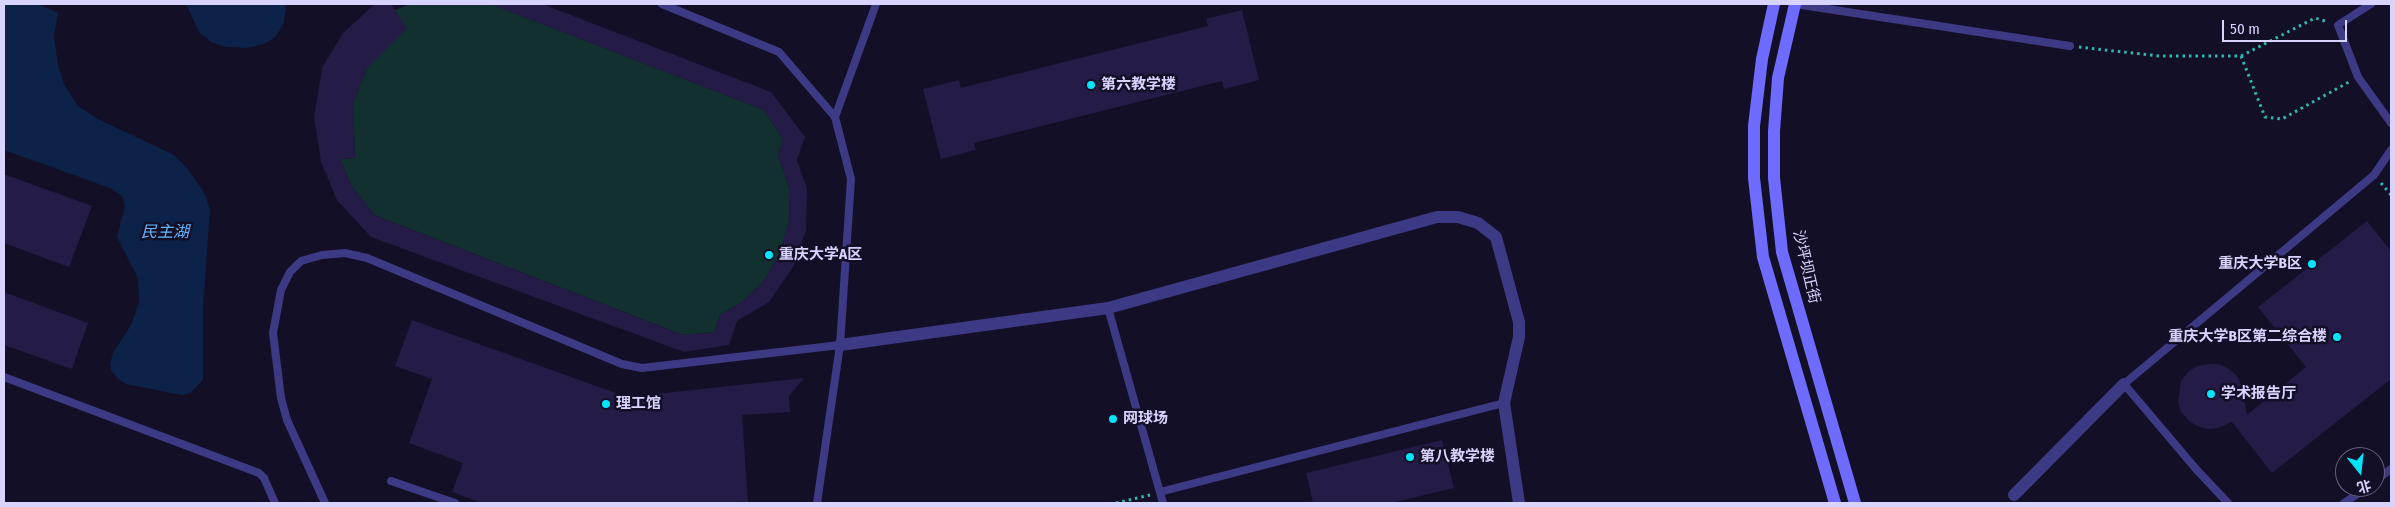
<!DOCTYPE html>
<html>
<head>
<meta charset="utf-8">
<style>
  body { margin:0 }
  #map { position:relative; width:2395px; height:507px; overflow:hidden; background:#130f26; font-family:"Fira Sans Condensed","Noto Sans SC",sans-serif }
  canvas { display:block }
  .frame { position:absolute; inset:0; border:5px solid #d9d4ff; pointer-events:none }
  .north { position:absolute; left:2335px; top:447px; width:50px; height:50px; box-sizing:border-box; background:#130f26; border:1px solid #625e7d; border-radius:50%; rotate:164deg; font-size:14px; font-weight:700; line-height:20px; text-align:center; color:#d9d4ff }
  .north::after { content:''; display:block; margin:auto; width:18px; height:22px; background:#00e5ff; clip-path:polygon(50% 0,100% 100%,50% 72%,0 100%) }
  .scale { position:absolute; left:2222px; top:20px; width:125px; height:22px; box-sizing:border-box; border:2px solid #d9d4ff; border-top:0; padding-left:6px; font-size:15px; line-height:18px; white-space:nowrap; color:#d9d4ff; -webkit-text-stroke:4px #130f26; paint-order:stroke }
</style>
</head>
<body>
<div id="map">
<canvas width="2395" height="507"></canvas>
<div class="frame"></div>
<div class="north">北</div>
<div class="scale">50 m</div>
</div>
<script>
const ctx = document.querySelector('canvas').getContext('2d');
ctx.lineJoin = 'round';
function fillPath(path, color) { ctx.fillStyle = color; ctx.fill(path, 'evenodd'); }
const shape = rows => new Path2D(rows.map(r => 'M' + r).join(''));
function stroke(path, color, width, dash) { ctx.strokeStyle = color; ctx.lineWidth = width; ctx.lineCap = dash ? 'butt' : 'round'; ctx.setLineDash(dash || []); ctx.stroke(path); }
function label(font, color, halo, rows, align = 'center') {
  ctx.font = font + ' "Fira Sans Condensed","Noto Sans SC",sans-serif'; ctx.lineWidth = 5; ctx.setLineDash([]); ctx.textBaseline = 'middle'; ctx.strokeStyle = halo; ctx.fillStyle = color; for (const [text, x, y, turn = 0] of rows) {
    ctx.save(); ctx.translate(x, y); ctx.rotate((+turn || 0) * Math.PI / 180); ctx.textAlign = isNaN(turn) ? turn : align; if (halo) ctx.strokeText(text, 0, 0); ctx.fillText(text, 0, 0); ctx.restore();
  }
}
fillPath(shape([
  [411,4,491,4,764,110,783,139,778,155,790,190,789,221,780,253,764,281,742,302,720,315,715,332,683,335,374,215,351,185,340,159,355,158,353,103,367,68,395,10]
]), '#12302f');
fillPath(shape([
  [4,4,37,4,58,13,54,37,58,65,64,84,78,106,98,119,174,155,187,168,205,194,210,210,203,307,203,380,190,393,182,395,126,384,117,378,111,370,110,364,113,353,131,325,139,303,138,278,117,237,125,206,122,196,110,188,4,150],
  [186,4,285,4,286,10,283,25,275,37,266,43,248,48,226,47,211,42,199,32]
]), '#0c2248');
fillPath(shape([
  [375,4,391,4,407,28,367,68,353,103,355,158,340,159,351,185,374,215,683,335,715,332,720,315,742,302,764,281,780,253,789,221,790,190,778,155,783,139,764,110,493,5,542,4,771,92,805,137,797,160,807,189,806,230,793,267,769,302,737,321,729,345,684,352,371,237,337,200,321,162,314,117,322,68,343,33],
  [1242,10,1259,80,1224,89,1222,81,974,143,976,150,941,159,923,89,959,80,961,88,1208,26,1206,19],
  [4,174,92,206,69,267,4,243],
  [2367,221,2391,251,2391,379,2272,473,2232,422,2218,428,2208,429,2197,426,2188,420,2181,412,2178,402,2181,381,2188,372,2197,366,2208,364,2219,364,2229,369,2237,376,2242,386,2247,415,2306,367,2258,307],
  [4,292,88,323,72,369,4,345],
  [412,320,627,397,804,378,789,396,790,412,742,415,748,503,482,503,452,492,463,463,409,443,432,379,395,366],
  [1442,440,1454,488,1391,503,1313,503,1306,473]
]), '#241b47');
stroke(shape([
  [2079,47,2159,56,2241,56,2315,18,2328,22],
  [2241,56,2265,117,2282,119,2349,82],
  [2381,183,2391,195],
  [1116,503,1150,495]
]), '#2fb8b0', 3, [2.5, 4]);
stroke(shape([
  [662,4,779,52,835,117,851,179,840,345,817,503],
  [1795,4,2070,46],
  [2371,4,2338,25,2358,77,2391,123],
  [835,117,876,4],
  [1108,308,1163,503],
  [4,377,259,473,264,478,275,503],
  [391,481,455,503],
  [2375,481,2391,469],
  [1160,492,1504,403],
  [325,503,287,420,281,398,273,333,281,290,290,272,301,261,322,255,345,253,367,258,622,364,642,368,840,345],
  [2228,503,2196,469,2124,384,2374,175,2391,150],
  [2344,503,2368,487]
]), '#3d3a85', 8);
stroke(shape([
  [840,345,1108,308,1437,217,1458,217,1478,223,1496,237,1519,322,1519,337,1504,403,1519,503],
  [2014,495,2124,384]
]), '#3d3a85', 12);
stroke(shape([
  [1774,4,1762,59,1754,126,1754,178,1763,257,1835,503],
  [1795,4,1778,78,1774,131,1774,178,1782,252,1855,503]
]), '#6f6bff', 12);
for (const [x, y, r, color] of [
  [1091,85,5,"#00e5ff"],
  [769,255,5,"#00e5ff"],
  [2312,264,5,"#00e5ff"],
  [2337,337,5,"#00e5ff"],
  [2211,394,5,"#00e5ff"],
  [606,404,5,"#00e5ff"],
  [1113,419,5,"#00e5ff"],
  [1410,457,5,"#00e5ff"]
]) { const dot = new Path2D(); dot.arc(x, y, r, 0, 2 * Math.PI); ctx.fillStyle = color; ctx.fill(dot); stroke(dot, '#130f26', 2); }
label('bold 15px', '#d9d4ff', '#130f26', [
  ["第六教学楼",1101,85],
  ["重庆大学A区",779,255],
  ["重庆大学B区",2302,264,"right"],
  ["重庆大学B区第二综合楼",2327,337,"right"],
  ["学术报告厅",2221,394],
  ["理工馆",616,404],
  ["网球场",1123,419],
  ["第八教学楼",1420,457]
], 'left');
label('15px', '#d9d4ff', '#130f26', [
  ["沙坪坝正街",1806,267,77]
]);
label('italic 16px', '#62b6ff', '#130f26', [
  ["民主湖",165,233]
]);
</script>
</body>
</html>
